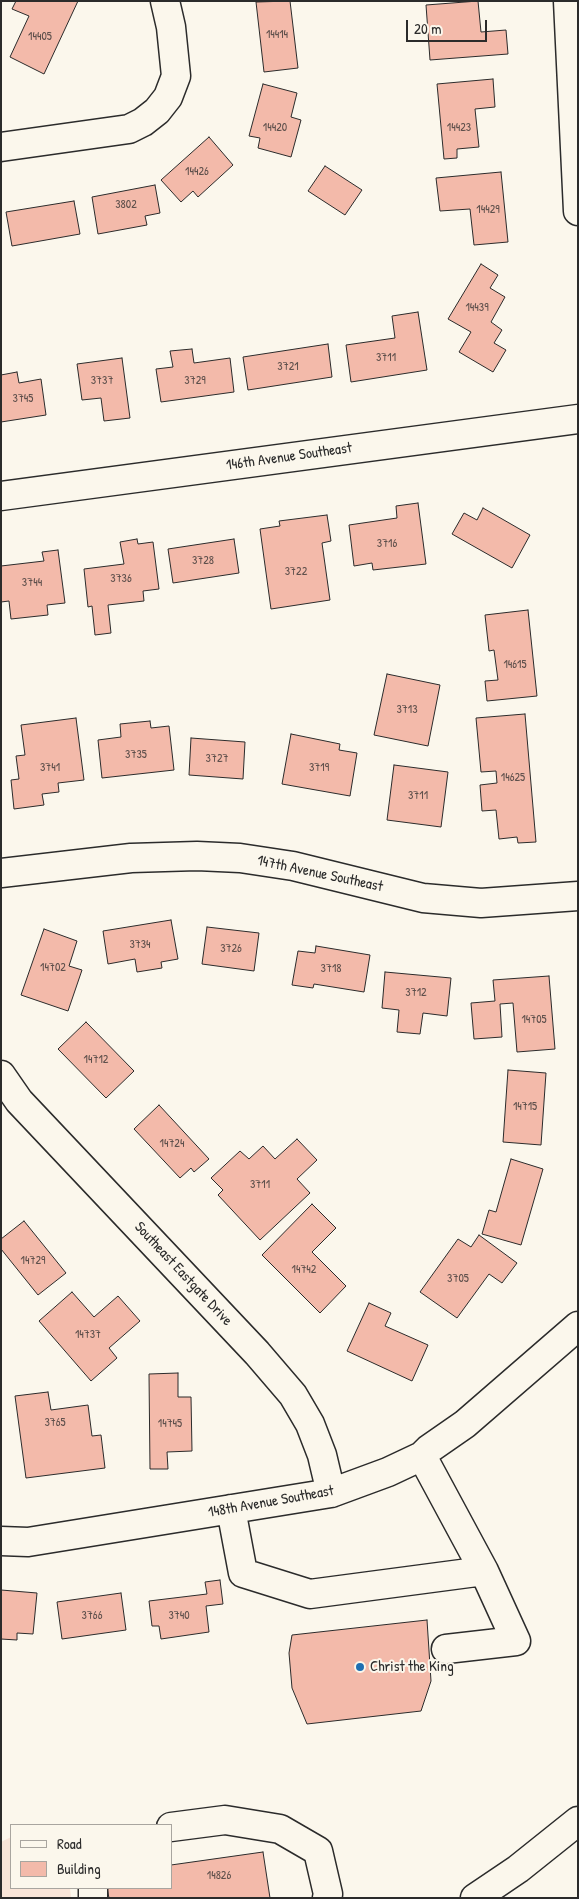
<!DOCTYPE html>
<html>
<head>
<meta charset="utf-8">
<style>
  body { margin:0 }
  #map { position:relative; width:579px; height:1899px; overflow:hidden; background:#fbf7ec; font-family:"Patrick Hand",sans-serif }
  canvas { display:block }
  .frame { position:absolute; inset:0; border:2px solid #2b2b2b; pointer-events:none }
  .legend { position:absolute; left:10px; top:1824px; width:162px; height:65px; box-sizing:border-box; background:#fbf7ec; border:1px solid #a8a59f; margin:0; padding:6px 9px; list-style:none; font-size:15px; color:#2b2b2b }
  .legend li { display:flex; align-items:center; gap:10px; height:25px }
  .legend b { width:25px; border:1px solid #a8a59f }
  .scale { position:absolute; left:406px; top:20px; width:81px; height:22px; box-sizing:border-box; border:2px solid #2b2b2b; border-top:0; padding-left:6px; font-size:15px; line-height:18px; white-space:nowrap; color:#2b2b2b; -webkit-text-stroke:4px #fbf7ec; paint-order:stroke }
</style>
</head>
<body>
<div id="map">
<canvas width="579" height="1899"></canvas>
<div class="frame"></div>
<ul class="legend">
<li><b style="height:6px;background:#fbf7ec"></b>Road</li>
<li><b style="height:14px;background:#f3baaa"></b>Building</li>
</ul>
<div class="scale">20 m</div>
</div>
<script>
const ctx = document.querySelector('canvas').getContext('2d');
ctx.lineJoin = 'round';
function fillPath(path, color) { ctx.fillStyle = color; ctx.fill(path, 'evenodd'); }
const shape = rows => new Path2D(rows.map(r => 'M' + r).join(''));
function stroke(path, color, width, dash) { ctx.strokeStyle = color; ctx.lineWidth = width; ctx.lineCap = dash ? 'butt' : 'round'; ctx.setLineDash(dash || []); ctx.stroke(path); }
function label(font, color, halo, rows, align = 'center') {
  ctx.font = font + ' "Patrick Hand",sans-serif'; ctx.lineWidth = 4; ctx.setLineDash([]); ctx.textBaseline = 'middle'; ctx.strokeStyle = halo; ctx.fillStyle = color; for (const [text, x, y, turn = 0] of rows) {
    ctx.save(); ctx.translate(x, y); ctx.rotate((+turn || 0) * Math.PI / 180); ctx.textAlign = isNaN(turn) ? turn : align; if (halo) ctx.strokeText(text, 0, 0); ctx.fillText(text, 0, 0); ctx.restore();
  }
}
fillPath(shape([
  [11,1837,11,1888,70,1888,71,1898,1,1898,1,1842]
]), '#f9e5d8');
const building = shape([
  [16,1,78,1,44,74,10,57,29,16,12,9,16,1],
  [290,1,298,68,264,72,256,2,290,1],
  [478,1,481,32,506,30,508,54,430,60,426,5,478,1],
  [493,79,495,107,475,109,479,147,457,149,457,158,444,159,437,84,493,79],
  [263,84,297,93,291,117,301,120,291,157,258,148,260,138,249,136,263,84],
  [209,137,233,165,198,197,193,191,181,202,161,180,209,137],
  [325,166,362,190,345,215,308,191,325,166],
  [501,172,508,242,474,245,470,209,440,211,436,178,501,172],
  [155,185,160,213,145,216,147,225,98,234,92,197,155,185],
  [74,201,80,234,12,246,6,212,74,201],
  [481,264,498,275,490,288,505,297,491,322,502,330,494,343,506,350,493,372,459,352,471,332,448,319,481,264],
  [418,312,427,370,351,382,346,345,395,338,392,316,418,312],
  [328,344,332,377,248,390,243,357,328,344],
  [192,349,194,363,230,358,234,392,161,402,156,369,173,367,170,351,192,349],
  [122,358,130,418,104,421,101,398,82,400,77,364,122,358],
  [17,372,19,383,41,379,46,415,1,422,1,375,17,372],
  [418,503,426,564,373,570,372,563,354,566,349,525,397,518,396,506,418,503],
  [483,508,530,535,512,568,452,534,464,513,477,520,483,508],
  [327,515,331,541,322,543,330,600,271,609,260,529,280,526,279,521,327,515],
  [137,539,138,544,153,542,159,589,143,591,144,601,108,605,111,633,95,635,92,606,88,607,84,569,124,564,120,542,137,539],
  [234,539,239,573,173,583,168,549,234,539],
  [58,550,65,603,47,605,48,615,11,619,9,601,1,602,1,566,44,561,42,552,58,550],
  [528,610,537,696,487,701,485,681,498,680,494,650,489,651,485,615,528,610],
  [387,674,440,685,428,746,374,735,387,674],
  [525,714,536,842,518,843,517,837,499,839,496,810,482,811,480,785,497,783,496,771,481,772,476,718,525,714],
  [76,718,84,780,58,783,59,792,42,794,44,805,14,809,11,780,19,779,16,756,25,755,21,725,76,718],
  [150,721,151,728,169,726,174,770,102,778,98,740,121,737,120,724,150,721],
  [291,734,340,744,339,750,357,753,350,796,282,784,291,734],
  [191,738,245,742,243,779,189,775,191,738],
  [394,765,448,772,441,827,387,820,394,765],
  [171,920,178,959,161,962,162,968,137,972,135,959,108,964,103,931,171,920],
  [207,927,259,933,254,971,202,964,207,927],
  [44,929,77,941,69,966,82,970,68,1011,21,995,44,929],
  [316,946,370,955,364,992,314,984,313,988,292,985,298,951,315,953,316,946],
  [385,972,451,978,447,1016,423,1013,420,1034,397,1032,399,1010,382,1008,385,972],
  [549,976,555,1049,517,1052,513,1003,500,1004,502,1037,474,1039,471,1003,495,1001,493,980,549,976],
  [86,1022,134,1071,106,1098,58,1049,86,1022],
  [508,1070,546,1073,541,1145,503,1142,508,1070],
  [159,1105,209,1159,194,1172,191,1168,180,1178,134,1129,159,1105],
  [297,1139,317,1160,297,1179,310,1193,260,1240,218,1195,223,1190,211,1178,240,1151,249,1159,263,1146,275,1159,297,1139],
  [511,1159,543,1169,521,1245,482,1234,489,1210,496,1212,511,1159],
  [312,1204,336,1228,312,1252,346,1286,320,1313,262,1255,312,1204],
  [24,1221,66,1273,38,1295,1,1249,1,1239,24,1221],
  [479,1235,517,1263,502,1283,489,1274,457,1318,420,1292,458,1239,471,1247,479,1235],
  [72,1292,94,1317,118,1296,140,1321,109,1348,117,1358,91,1381,39,1321,72,1292],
  [369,1303,391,1313,385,1326,428,1345,412,1381,347,1351,369,1303],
  [178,1373,178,1397,191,1397,192,1451,167,1452,168,1469,150,1469,149,1374,178,1373],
  [48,1392,51,1410,88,1405,92,1436,101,1435,105,1468,26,1478,15,1396,48,1392],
  [220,1580,223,1604,206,1606,209,1632,161,1639,159,1626,152,1626,149,1601,207,1594,205,1582,220,1580],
  [1,1590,37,1593,33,1634,17,1633,17,1640,1,1639,1,1590],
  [121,1593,126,1630,62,1639,57,1602,121,1593],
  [427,1620,431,1681,421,1711,307,1724,292,1688,289,1653,292,1635,427,1620],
  [263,1852,270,1898,109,1898,107,1888,171,1888,171,1865,263,1852]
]);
fillPath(building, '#f3baaa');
stroke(building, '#2b2b2b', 1);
const minor = shape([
  [568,1,578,211],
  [1,147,129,129,143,122,157,111,168,97,176,76,171,27,165,1],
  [1,496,578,419],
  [1,873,131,858,197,856,240,858,293,866,423,898,481,903,578,896],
  [1,1075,19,1101,257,1353,293,1395,310,1424,322,1455,331,1493],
  [231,1509,243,1573,310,1594,484,1571,422,1456],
  [1,1541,28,1542,331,1493,388,1472,422,1456,429,1449,465,1424,578,1326],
  [446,1649,516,1641,484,1571],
  [171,1827,225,1820,280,1829,318,1851,328,1894,327,1898],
  [93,1888,93,1898]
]);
const major = shape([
  [475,1898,518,1869,578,1821]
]);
stroke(minor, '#2b2b2b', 31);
stroke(major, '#2b2b2b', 31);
stroke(minor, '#fbf7ec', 28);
stroke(major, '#fbf7ec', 28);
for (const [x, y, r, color] of [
  [360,1667,5,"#1f6fb2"]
]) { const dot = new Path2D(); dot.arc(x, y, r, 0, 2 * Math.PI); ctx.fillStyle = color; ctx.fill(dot); stroke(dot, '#fbf7ec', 2); }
label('12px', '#5d4f4b', null, [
  ["14414",277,35],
  ["14405",40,37],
  ["14420",275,128],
  ["14423",459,128],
  ["14426",197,172],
  ["3802",126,205],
  ["14429",488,210],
  ["14439",477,308],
  ["3711",386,358],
  ["3721",288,367],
  ["3737",102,381],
  ["3729",195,381],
  ["3745",23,399],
  ["3716",387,544],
  ["3728",203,561],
  ["3722",296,572],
  ["3736",121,579],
  ["3744",32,583],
  ["14615",515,665],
  ["3713",407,710],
  ["3735",136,755],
  ["3727",217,759],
  ["3741",50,768],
  ["3719",319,768],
  ["14625",513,778],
  ["3711",418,796],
  ["3734",140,945],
  ["3726",231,949],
  ["14702",53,968],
  ["3718",331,969],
  ["3712",416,993],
  ["14705",534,1020],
  ["14712",96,1060],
  ["14715",525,1107],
  ["14724",172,1144],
  ["3711",260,1185],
  ["14729",33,1261],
  ["14742",304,1270],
  ["3705",458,1279],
  ["14737",88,1335],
  ["3765",55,1423],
  ["14745",170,1424],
  ["3766",92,1616],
  ["3740",179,1616],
  ["14826",219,1876]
]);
label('15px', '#2b2b2b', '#fbf7ec', [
  ["146th Avenue Southeast",289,457,-8],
  ["147th Avenue Southeast",320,874,12],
  ["Southeast Eastgate Drive",183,1274,47],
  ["148th Avenue Southeast",271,1502,-10]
]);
label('15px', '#2b2b2b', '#fbf7ec', [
  ["Christ the King",370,1667]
], 'left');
</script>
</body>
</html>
